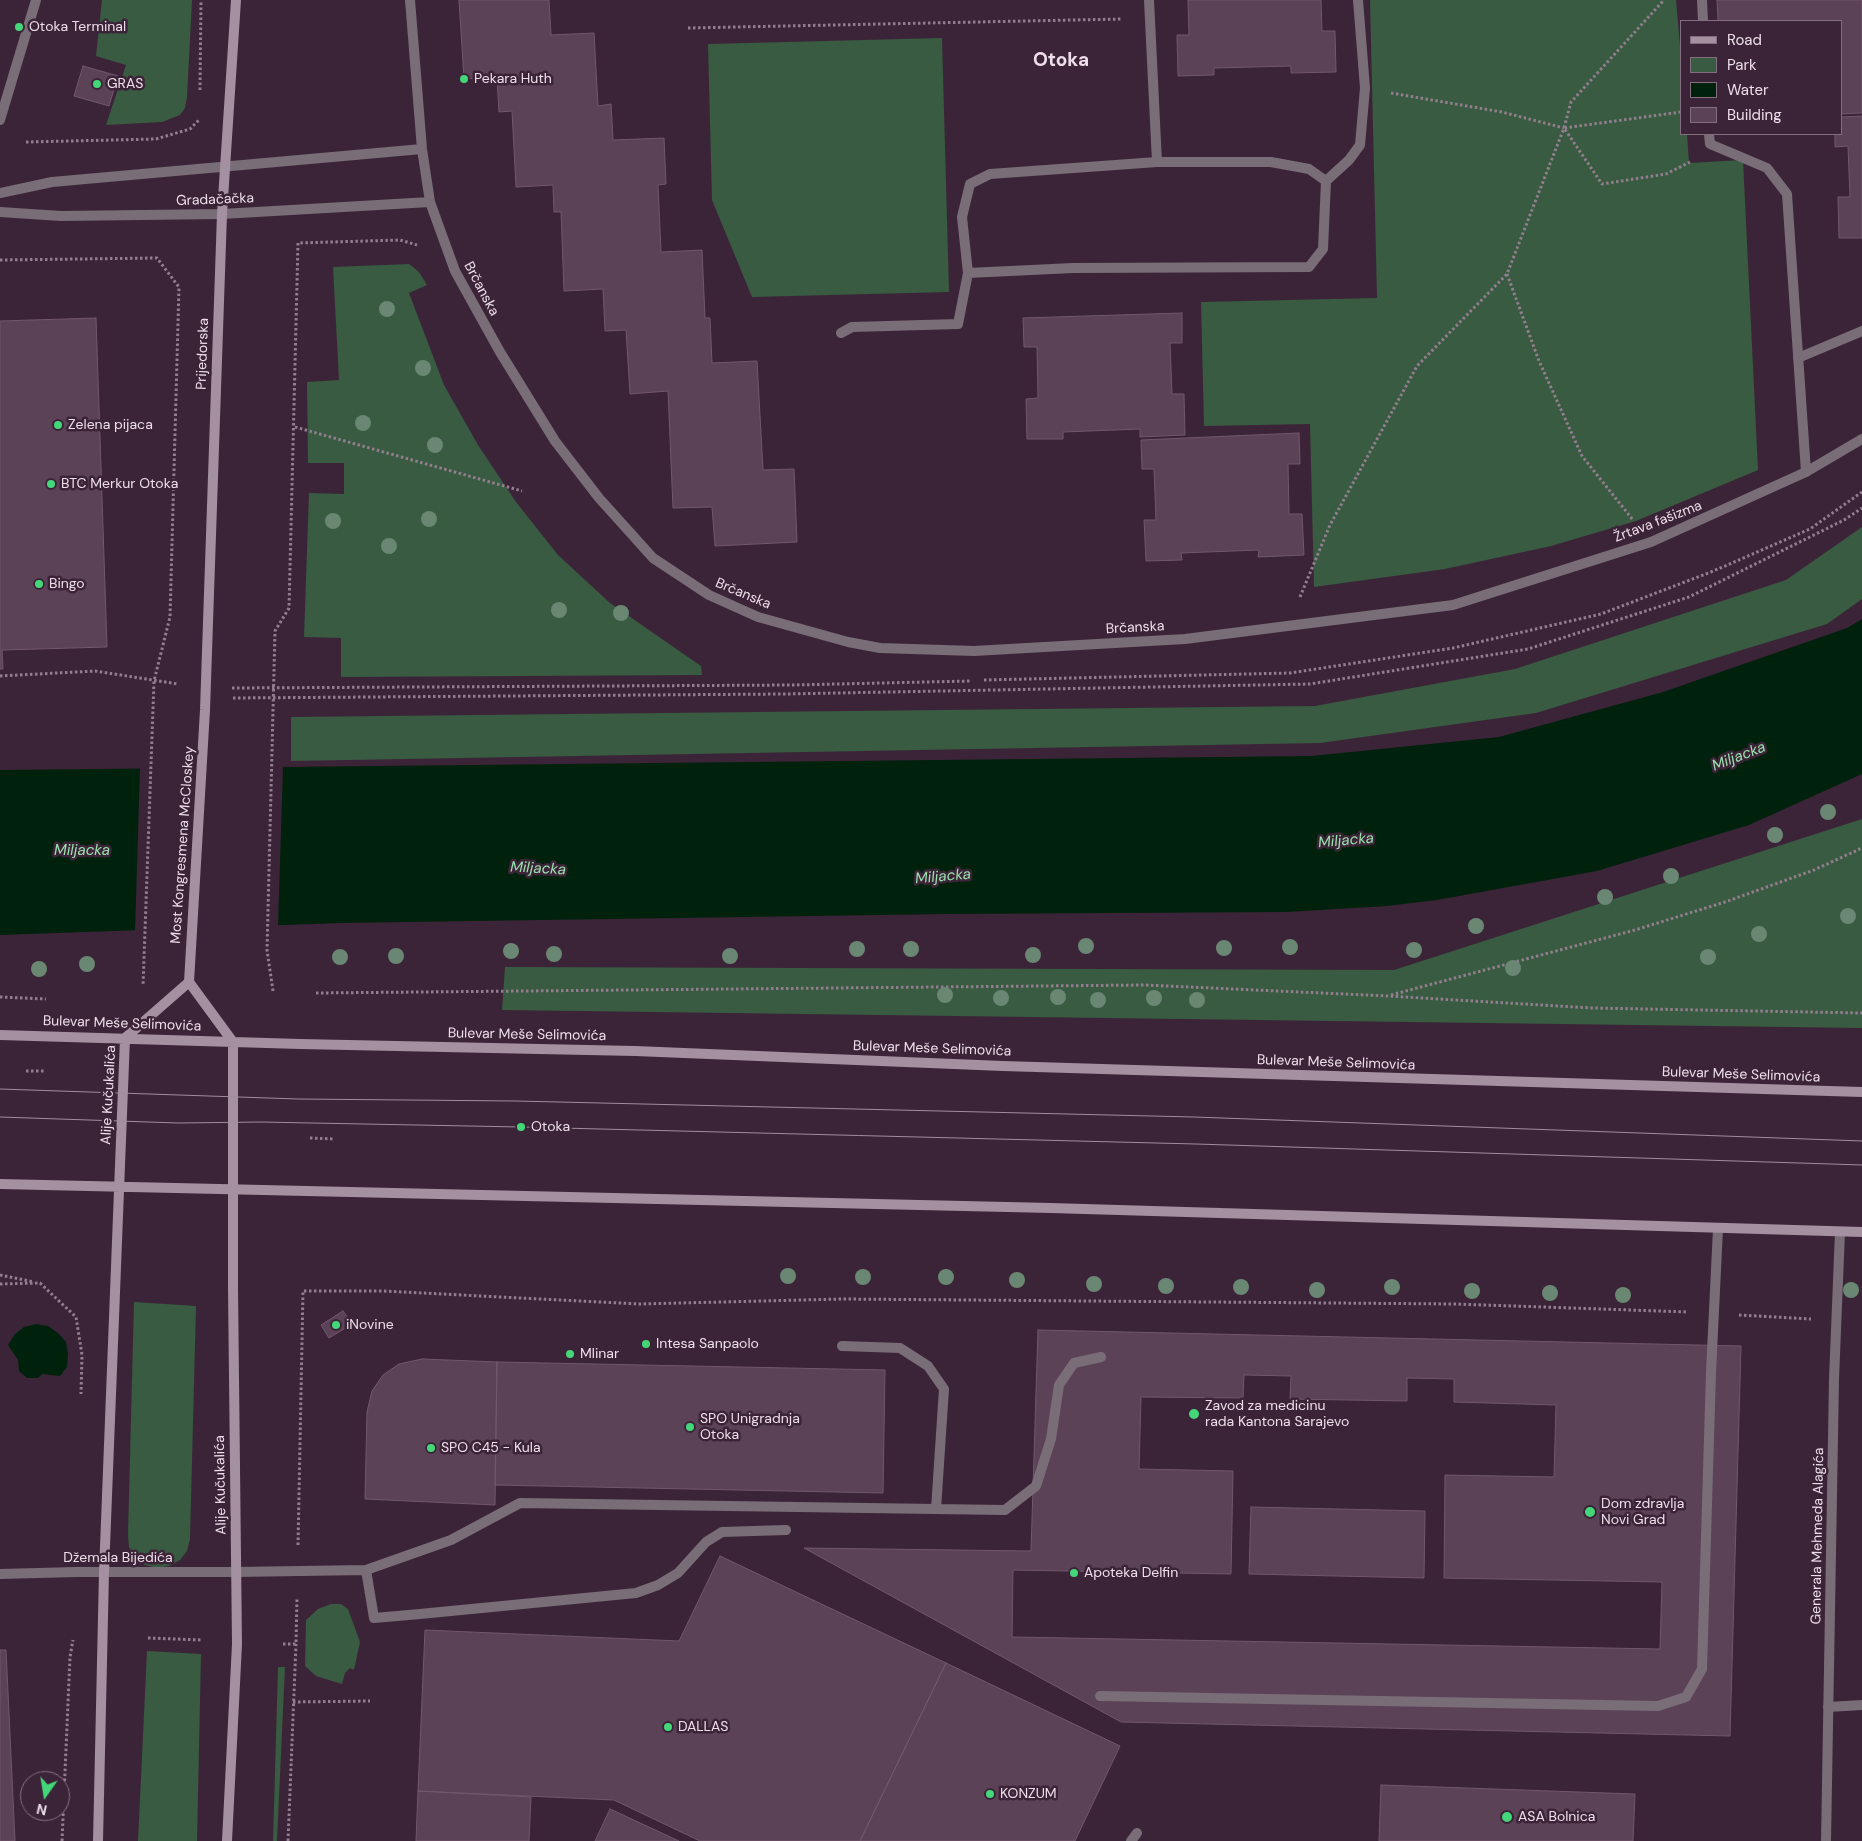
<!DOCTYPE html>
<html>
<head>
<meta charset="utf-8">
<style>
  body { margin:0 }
  #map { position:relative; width:1862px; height:1841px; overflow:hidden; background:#3c2438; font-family:"DM Sans",sans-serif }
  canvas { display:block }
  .legend { position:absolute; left:1680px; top:20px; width:162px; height:115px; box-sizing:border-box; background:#3c2438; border:1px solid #836e80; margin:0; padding:6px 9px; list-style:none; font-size:15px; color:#eedeeb }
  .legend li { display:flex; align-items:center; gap:10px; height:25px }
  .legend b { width:25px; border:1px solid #836e80 }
  .north { position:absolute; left:20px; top:1771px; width:50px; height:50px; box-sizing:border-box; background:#3c2438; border:1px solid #836e80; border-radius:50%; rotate:193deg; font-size:14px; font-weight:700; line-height:20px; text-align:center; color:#eedeeb }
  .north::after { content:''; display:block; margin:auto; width:18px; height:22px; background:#44d77a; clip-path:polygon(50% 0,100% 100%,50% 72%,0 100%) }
</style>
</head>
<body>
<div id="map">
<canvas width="1862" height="1841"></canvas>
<ul class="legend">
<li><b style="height:6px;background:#a490a0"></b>Road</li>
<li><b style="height:14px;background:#385b41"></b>Park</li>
<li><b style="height:14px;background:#00220c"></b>Water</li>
<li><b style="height:14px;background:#5c4257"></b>Building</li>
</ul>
<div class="north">N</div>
</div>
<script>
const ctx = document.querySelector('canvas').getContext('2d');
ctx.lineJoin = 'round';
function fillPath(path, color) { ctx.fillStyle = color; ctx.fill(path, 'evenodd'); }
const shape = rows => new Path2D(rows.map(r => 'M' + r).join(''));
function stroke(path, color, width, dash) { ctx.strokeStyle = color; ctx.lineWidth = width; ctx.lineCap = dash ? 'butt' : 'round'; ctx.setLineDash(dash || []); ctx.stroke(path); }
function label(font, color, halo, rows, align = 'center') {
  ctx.font = font + ' "DM Sans",sans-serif'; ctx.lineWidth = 5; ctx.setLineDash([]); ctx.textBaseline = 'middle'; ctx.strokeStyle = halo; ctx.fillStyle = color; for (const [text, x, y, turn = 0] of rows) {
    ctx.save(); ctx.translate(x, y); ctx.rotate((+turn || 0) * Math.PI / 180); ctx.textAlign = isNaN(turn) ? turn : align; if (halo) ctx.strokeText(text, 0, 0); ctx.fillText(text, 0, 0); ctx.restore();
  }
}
fillPath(shape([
  [102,0,192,0,187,97,185,108,180,115,162,122,106,125,126,65,96,56],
  [1370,0,1676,0,1681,57,1681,134,1687,134,1689,163,1743,160,1758,470,1636,521,1551,546,1445,569,1314,587,1310,424,1204,426,1201,302,1377,298],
  [942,38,949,292,752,297,712,200,708,44],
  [409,264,419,272,427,285,409,293,444,385,478,445,516,502,558,555,610,603,701,666,702,675,341,677,341,638,304,637,309,493,344,494,344,463,308,463,307,382,339,380,333,267],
  [1862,527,1862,599,1827,624,1536,713,1320,743,291,761,291,717,1315,706,1515,669,1786,580],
  [1862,819,1862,1028,502,1010,505,967,1394,970],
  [134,1302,196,1306,190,1539,187,1551,180,1560,169,1566,157,1568,145,1565,135,1558,129,1547,128,1535],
  [331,1604,341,1604,348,1609,360,1642,354,1670,350,1668,345,1673,342,1684,316,1676,305,1666,306,1620,318,1609],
  [147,1651,201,1654,197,1841,138,1841],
  [278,1667,285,1667,277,1841,273,1841]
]), '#385b41');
fillPath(shape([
  [1862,619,1862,774,1749,825,1597,871,1437,900,1387,906,1287,912,947,914,341,923,0,935,0,770,1311,756,1499,737,1663,692,1847,628],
  [36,1324,48,1326,58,1333,66,1342,68,1354,67,1367,60,1376,42,1374,38,1378,27,1378,19,1371,18,1360,8,1345,15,1334,24,1327]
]), '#00220c');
fillPath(shape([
  [283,766,278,927,135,933,140,768]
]), '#3c2438');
const building = shape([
  [459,0,549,0,551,35,594,33,598,106,611,104,613,140,664,138,666,184,658,185,661,252,702,250,705,318,710,318,712,363,757,361,763,470,794,469,797,542,715,546,712,507,673,508,668,391,630,394,626,330,605,331,603,289,564,291,561,212,554,212,553,185,516,187,512,111,499,112,497,77,464,79,459,0],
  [1188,0,1321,0,1322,31,1335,31,1336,72,1291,73,1291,66,1214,68,1214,75,1178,76,1177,35,1189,35,1188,0],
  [1717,0,1862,0,1862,113,1841,114,1841,21,1718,21,1717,0],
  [83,66,118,76,109,106,74,96,83,66],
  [1862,116,1862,238,1839,238,1838,197,1850,197,1848,146,1835,147,1835,134,1841,134,1841,117,1862,116],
  [1182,313,1182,343,1170,343,1172,394,1184,394,1185,435,1140,437,1140,429,1063,432,1063,439,1027,439,1026,399,1038,398,1037,347,1024,347,1023,318,1182,313],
  [96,318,107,647,2,650,3,669,0,669,0,321,96,318],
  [1299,433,1300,464,1288,464,1289,514,1302,514,1304,555,1258,557,1259,550,1181,553,1182,560,1146,561,1144,520,1156,520,1154,469,1142,469,1141,440,1299,433],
  [343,1311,352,1324,329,1338,321,1325,343,1311],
  [1038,1330,1741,1346,1730,1736,1121,1722,804,1548,1031,1551,1038,1330],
  [1244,1375,1291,1376,1290,1399,1407,1401,1407,1378,1454,1379,1454,1402,1556,1405,1554,1477,1445,1475,1444,1578,1662,1582,1660,1649,1012,1637,1013,1570,1231,1574,1233,1471,1139,1469,1141,1397,1243,1398,1244,1375],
  [422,1359,497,1362,495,1505,365,1499,367,1412,372,1391,383,1375,399,1364,422,1359],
  [497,1362,885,1370,883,1493,495,1485,497,1362],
  [1251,1507,1425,1511,1424,1578,1249,1574,1251,1507],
  [720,1556,946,1663,860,1841,700,1841,614,1800,418,1791,425,1630,679,1641,720,1556],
  [0,1650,6,1650,15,1841,0,1841,0,1650],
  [946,1663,1120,1746,1075,1841,860,1841,946,1663],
  [1381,1785,1635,1794,1633,1841,1379,1841,1381,1785],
  [418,1791,531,1797,529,1841,416,1841,418,1791],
  [610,1809,679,1841,595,1841,610,1809]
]);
fillPath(building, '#5c4257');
stroke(building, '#72576d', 1);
stroke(shape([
  [688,28,1122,19],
  [200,90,201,0],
  [1391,93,1502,112,1564,128],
  [1681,112,1564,128,1602,184,1666,174,1690,162],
  [26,142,156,139,190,129,200,119],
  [0,260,157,258,179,287,170,617,154,681,143,986],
  [1507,274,1539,361,1582,456,1633,520],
  [295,427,522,491],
  [1300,597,1330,525,1417,366,1507,274,1564,128,1571,102,1664,0],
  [0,676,95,671,178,684],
  [984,680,1290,673,1453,648,1601,614,1711,572,1810,529,1862,492],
  [232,688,793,685,970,681],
  [233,698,784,694,1310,684,1528,649,1689,597,1844,520,1862,508],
  [273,991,267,950,275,631,289,608,298,243,400,240,417,245],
  [316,993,1145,985,1388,996,1592,1008,1862,1013],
  [1391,995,1635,930,1725,902,1814,870,1862,848],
  [0,997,46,999],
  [26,1071,45,1071],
  [310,1138,335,1139],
  [0,1275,34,1282],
  [0,1284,40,1283,76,1317,82,1355,81,1394],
  [1739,1315,1811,1319],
  [298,1545,303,1291,382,1291,640,1304,843,1299,1455,1304,1688,1312],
  [148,1638,202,1640],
  [283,1644,296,1644,297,1598],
  [293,1702,370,1701],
  [62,1841,70,1657,73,1640],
  [288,1841,296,1644]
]), '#927e8e', 3, [2.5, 2.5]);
stroke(shape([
  [1149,0,1157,162],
  [1702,0,1703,21],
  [0,120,36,0],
  [1709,134,1710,144,1767,168,1787,194,1806,472],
  [1326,181,1349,160,1360,145,1365,88,1358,0],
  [841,333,852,327,958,324,968,273,962,217,970,184,990,174,1157,162,1271,162,1309,169,1326,181,1323,249,1309,267,1073,268,968,273],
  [1798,358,1862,331],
  [842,1346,900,1348,928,1366,944,1389,936,1509],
  [366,1570,374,1618,420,1614,636,1593,658,1585,678,1573,706,1542,722,1532,786,1530],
  [235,1572,366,1570,451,1540,520,1503,1005,1510,1036,1486,1051,1439,1059,1385,1074,1363,1101,1357],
  [1100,1696,1658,1706,1686,1697,1702,1669,1711,1372,1718,1229],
  [1828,1707,1862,1705],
  [1131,1841,1137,1833]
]), '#796d77', 10);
stroke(shape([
  [410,0,422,149,430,202,455,271,500,352,555,441,599,498,653,558,709,595,758,617,848,642,880,648,974,651,1185,639,1453,605,1651,542,1806,472,1862,439],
  [0,193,52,182,422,149],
  [0,212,61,216,222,214,430,202],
  [0,1574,76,1572,235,1572],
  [1826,1841,1834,1379,1840,1232]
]), '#796d77', 10);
stroke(shape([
  [189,982,205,710,222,214,236,0],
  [189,982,233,1042,233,1289,237,1644,227,1841],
  [0,1035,300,1044,635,1051,1003,1066,1862,1092],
  [0,1184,1051,1208,1862,1232],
  [98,1841,104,1572,125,1038,189,982]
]), '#a490a0', 10);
stroke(shape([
  [0,1089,298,1099,516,1101,1194,1117,1862,1141],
  [0,1117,178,1123,260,1122,521,1127,1196,1144,1862,1165]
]), '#a18d9d', 1);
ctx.fillStyle = '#6a8773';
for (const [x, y] of [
  [387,309],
  [423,368],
  [363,423],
  [435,445],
  [429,519],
  [333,521],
  [389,546],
  [559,610],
  [621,613],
  [1828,812],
  [1775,835],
  [1671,876],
  [1605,897],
  [1848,916],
  [1476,926],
  [1759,934],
  [1086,946],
  [1290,947],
  [1224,948],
  [857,949],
  [911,949],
  [1414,950],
  [511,951],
  [554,954],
  [1033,955],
  [396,956],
  [730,956],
  [340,957],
  [1708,957],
  [87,964],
  [1513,968],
  [39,969],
  [945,995],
  [1058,997],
  [1001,998],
  [1154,998],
  [1098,1000],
  [1197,1000],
  [788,1276],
  [863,1277],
  [946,1277],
  [1017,1280],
  [1094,1284],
  [1166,1286],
  [1241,1287],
  [1392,1287],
  [1317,1290],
  [1851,1290],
  [1472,1291],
  [1550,1293],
  [1623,1295]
]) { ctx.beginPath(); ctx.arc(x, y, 8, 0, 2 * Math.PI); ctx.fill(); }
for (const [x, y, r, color] of [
  [19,27,5,"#44d77a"],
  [464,79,5,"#44d77a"],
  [97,84,5,"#44d77a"],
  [58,425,5,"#44d77a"],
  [51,484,5,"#44d77a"],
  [39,584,5,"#44d77a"],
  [521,1127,5,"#44d77a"],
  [336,1325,5,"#44d77a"],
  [646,1344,5,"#44d77a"],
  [570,1354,5,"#44d77a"],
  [1194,1414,6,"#44d77a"],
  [690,1427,5,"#44d77a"],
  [431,1448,5,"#44d77a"],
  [1590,1512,6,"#44d77a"],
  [1074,1573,5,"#44d77a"],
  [668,1727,5,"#44d77a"],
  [990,1794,5,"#44d77a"],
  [1507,1817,6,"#44d77a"]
]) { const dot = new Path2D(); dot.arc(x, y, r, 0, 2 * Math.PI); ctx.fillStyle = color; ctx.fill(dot); stroke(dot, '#3c2438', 2); }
label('14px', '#eedeeb', '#3c2438', [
  ["Otoka Terminal",29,27],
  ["Pekara Huth",474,79],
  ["GRAS",107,84],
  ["Zelena pijaca",68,425],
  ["BTC Merkur Otoka",61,484],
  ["Bingo",49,584],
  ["Otoka",531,1127],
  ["iNovine",346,1325],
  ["Intesa Sanpaolo",656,1344],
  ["Mlinar",580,1354],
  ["Zavod za medicinu",1205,1406],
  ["rada Kantona Sarajevo",1205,1422],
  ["SPO Unigradnja",700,1419],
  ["Otoka",700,1435],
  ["SPO C45 - Kula",441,1448],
  ["Dom zdravlja",1601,1504],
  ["Novi Grad",1601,1520],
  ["Apoteka Delfin",1084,1573],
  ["DALLAS",678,1727],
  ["KONZUM",1000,1794],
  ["ASA Bolnica",1518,1817]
], 'left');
label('14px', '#eedeeb', '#3c2438', [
  ["Gradačačka",215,200,-2],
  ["Brčanska",481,289,62],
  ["Prijedorska",203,354,-88],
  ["Žrtava fašizma",1658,522,-21],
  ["Brčanska",743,594,23],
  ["Brčanska",1135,628,-3],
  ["Most Kongresmena McCloskey",183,845,-86],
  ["Bulevar Meše Selimovića",122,1024,2],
  ["Bulevar Meše Selimovića",527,1035,1],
  ["Bulevar Meše Selimovića",932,1049,2],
  ["Bulevar Meše Selimovića",1336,1063,2],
  ["Bulevar Meše Selimovića",1741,1075,2],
  ["Alije Kučukalića",109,1095,-87],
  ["Alije Kučukalića",221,1485,-91],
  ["Generala Mehmeda Alagića",1818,1536,-89],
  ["Džemala Bijedića",118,1558]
]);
label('italic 15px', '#99e1ac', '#3c2438', [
  ["Miljacka",1739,757,-21],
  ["Miljacka",1346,841,-5],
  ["Miljacka",82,851],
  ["Miljacka",538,869,3],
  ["Miljacka",943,877,-5]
]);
label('bold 19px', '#eedeeb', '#3c2438', [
  ["Otoka",1061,61]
]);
</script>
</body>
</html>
